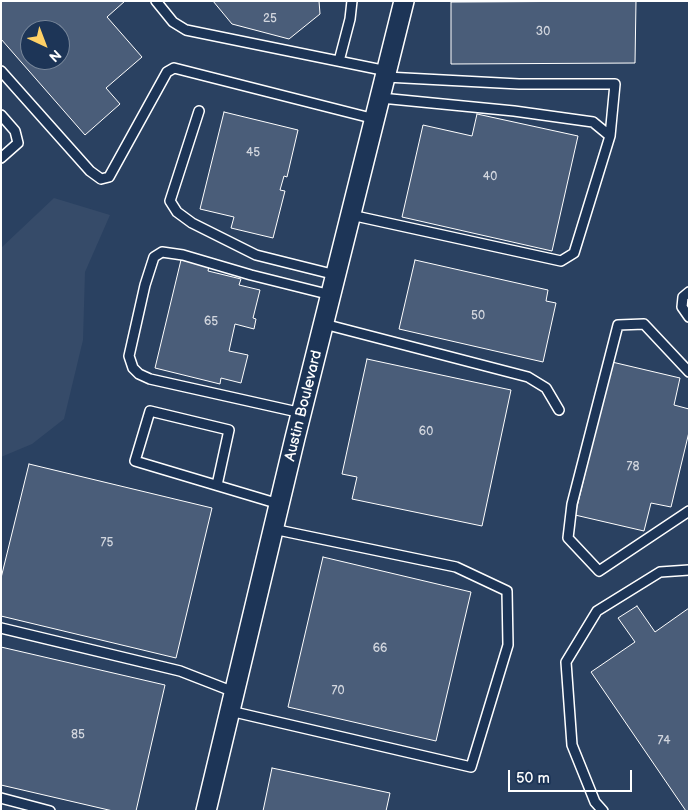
<!DOCTYPE html>
<html>
<head>
<meta charset="utf-8">
<style>
  body { margin:0 }
  #map { position:relative; width:690px; height:812px; overflow:hidden; background:#1d3557; font-family:"Balsamiq Sans",sans-serif }
  canvas { display:block }
  .frame { position:absolute; inset:0; border:2px solid #fff; pointer-events:none }
  .north { position:absolute; left:20px; top:20px; width:50px; height:50px; box-sizing:border-box; background:#1d3557; border:1px solid #77869a; border-radius:50%; rotate:137deg; font-size:14px; font-weight:700; line-height:20px; text-align:center; color:#fff }
  .north::after { content:''; display:block; margin:auto; width:18px; height:22px; background:#ffd166; clip-path:polygon(50% 0,100% 100%,50% 72%,0 100%) }
  .scale { position:absolute; left:508px; top:770px; width:124px; height:22px; box-sizing:border-box; border:2px solid #fff; border-top:0; padding-left:6px; font-size:15px; line-height:18px; white-space:nowrap; color:#fff; -webkit-text-stroke:4px #1d3557; paint-order:stroke }
</style>
</head>
<body>
<div id="map">
<canvas width="690" height="812"></canvas>
<div class="frame"></div>
<div class="north">N</div>
<div class="scale">50 m</div>
</div>
<script>
const ctx = document.querySelector('canvas').getContext('2d');
ctx.lineJoin = 'round';
function fillPath(path, color) { ctx.fillStyle = color; ctx.fill(path, 'evenodd'); }
const shape = rows => new Path2D(rows.map(r => 'M' + r).join(''));
function stroke(path, color, width, dash) { ctx.strokeStyle = color; ctx.lineWidth = width; ctx.lineCap = dash ? 'butt' : 'round'; ctx.setLineDash(dash || []); ctx.stroke(path); }
function label(font, color, halo, rows, align = 'center') {
  ctx.font = font + ' "Balsamiq Sans",sans-serif'; ctx.lineWidth = 5; ctx.setLineDash([]); ctx.textBaseline = 'middle'; ctx.strokeStyle = halo; ctx.fillStyle = color; for (const [text, x, y, turn = 0] of rows) {
    ctx.save(); ctx.translate(x, y); ctx.rotate((+turn || 0) * Math.PI / 180); ctx.textAlign = isNaN(turn) ? turn : align; if (halo) ctx.strokeText(text, 0, 0); ctx.fillText(text, 0, 0); ctx.restore();
  }
}
fillPath(shape([
  [1,1,689,1,689,811,1,811],
  [30,30,60,30,60,60,30,60]
]), '#2a4161');
fillPath(shape([
  [54,198,110,215,85,272,83,340,64,419,32,444,1,457,1,248]
]), '#364b69');
const building = shape([
  [1,1,125,1,107,17,142,57,106,88,120,104,85,135,1,39,1,1],
  [30,30,60,30,60,60,30,60,30,30],
  [213,1,319,1,320,14,289,39,232,24,213,1],
  [636,1,635,63,451,64,451,2,636,1],
  [224,112,298,130,287,177,284,176,280,190,285,191,273,238,231,228,234,217,200,209,224,112],
  [477,114,578,136,552,251,402,217,423,125,472,136,477,114],
  [181,260,209,266,208,271,241,279,239,285,260,290,253,318,256,319,254,329,235,324,229,351,248,355,241,383,221,378,220,384,155,368,181,260],
  [415,260,548,290,546,301,556,303,543,362,399,329,415,260],
  [367,359,511,390,482,526,352,499,357,477,342,474,367,359],
  [612,362,680,378,674,405,689,409,689,432,671,507,651,503,644,531,575,515,612,362],
  [29,464,212,508,176,658,1,616,1,578,29,464],
  [323,557,471,592,436,741,288,707,323,557],
  [637,606,655,632,689,608,689,811,686,811,591,672,635,642,618,618,637,606],
  [1,647,165,685,136,811,113,811,1,785,1,647],
  [272,768,390,793,386,811,263,811,272,768]
]);
fillPath(building, '#4a5d79');
stroke(building, '#fff', 1);
const service = shape([
  [156,1,173,22,186,30,387,71],
  [339,61,350,19,352,1],
  [1,71,90,171,101,179,109,177,167,72,174,68,375,119],
  [386,77,519,84,615,84,610,136],
  [199,111,170,201,177,212,192,223,256,255,336,275],
  [1,115,15,131,18,143,1,158],
  [351,215,561,261,574,253,610,136,593,122,514,111,381,98],
  [689,292,683,297,682,307,689,317],
  [324,324,528,377,546,388,559,410],
  [689,372,644,324,618,325,572,504,568,538,599,571,689,511],
  [302,413,150,379,139,374,133,368,129,356,145,285,154,257,162,252,183,255,251,275,331,295],
  [217,485,229,430,150,411,135,461,279,504],
  [1,628,180,671,234,692],
  [230,711,471,767,508,645,507,591,456,567,273,529],
  [1,798,50,811],
  [603,811,595,802,572,745,566,662,597,611,660,572,689,570]
]);
const minor = shape([
  [206,811,295,438,404,1]
]);
stroke(service, '#fff', 12);
stroke(minor, '#fff', 22);
stroke(service, '#1d3557', 9);
stroke(minor, '#1d3557', 19);
label('12px', '#d2d6de', null, [
  ["25",270,19],
  ["30",543,32],
  ["45",253,153],
  ["40",490,177],
  ["50",478,316],
  ["65",211,322],
  ["60",426,432],
  ["78",633,467],
  ["75",107,543],
  ["66",380,649],
  ["70",338,691],
  ["85",78,735],
  ["74",664,741]
]);
label('15px', '#fff', '#1d3557', [
  ["Austin Boulevard",304,406,-76]
]);
</script>
</body>
</html>
